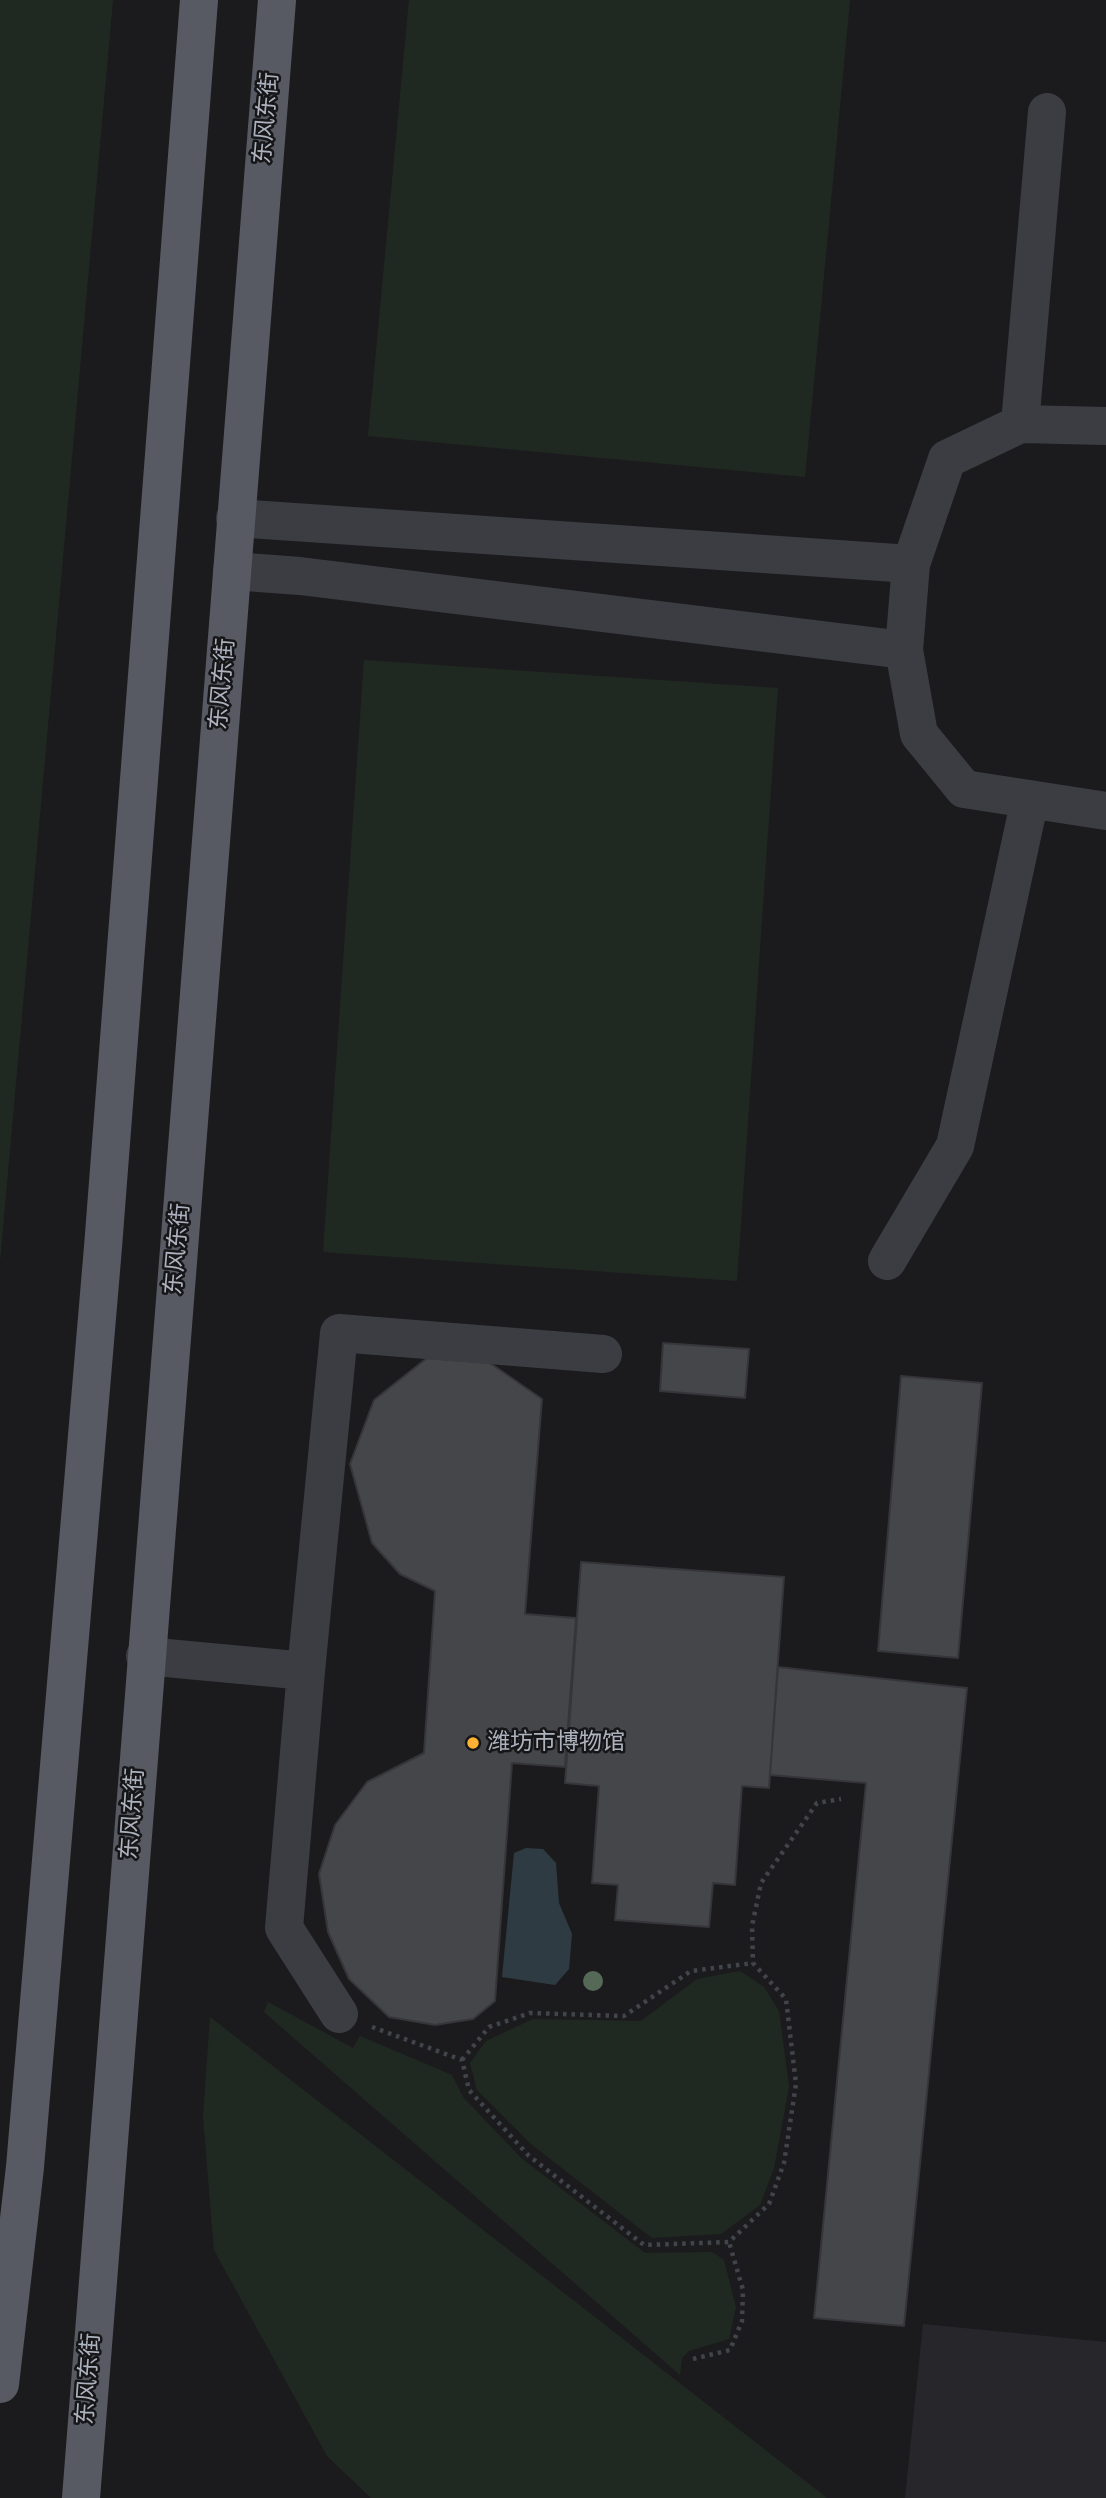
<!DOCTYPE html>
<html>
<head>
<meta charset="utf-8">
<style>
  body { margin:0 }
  canvas { display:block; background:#1b1b1d }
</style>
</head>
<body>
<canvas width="1106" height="2498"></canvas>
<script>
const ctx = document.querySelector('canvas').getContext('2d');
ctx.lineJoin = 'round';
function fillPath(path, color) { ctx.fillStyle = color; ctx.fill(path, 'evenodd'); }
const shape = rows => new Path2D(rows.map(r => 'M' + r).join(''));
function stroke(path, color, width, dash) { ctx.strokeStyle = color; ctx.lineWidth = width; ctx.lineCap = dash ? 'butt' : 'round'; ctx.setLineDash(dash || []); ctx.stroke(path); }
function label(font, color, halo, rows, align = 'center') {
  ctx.font = font + ' Arial,"Noto Sans SC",sans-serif'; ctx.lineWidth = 5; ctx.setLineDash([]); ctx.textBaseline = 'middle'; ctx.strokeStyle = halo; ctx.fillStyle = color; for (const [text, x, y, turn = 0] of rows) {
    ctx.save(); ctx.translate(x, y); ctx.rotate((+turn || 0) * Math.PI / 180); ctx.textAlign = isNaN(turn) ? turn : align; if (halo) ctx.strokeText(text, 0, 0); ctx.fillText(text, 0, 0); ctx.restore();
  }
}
fillPath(shape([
  [923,2324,1106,2342,1106,2498,905,2498]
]), '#27272b');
fillPath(shape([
  [0,0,113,0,0,1261],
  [409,0,850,0,805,477,368,436],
  [364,660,778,688,737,1281,323,1252],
  [740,1971,764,1987,779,2011,789,2087,774,2168,760,2205,721,2234,652,2238,531,2144,477,2090,470,2063,486,2041,533,2019,641,2021,697,1979],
  [268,2002,353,2048,360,2036,452,2075,463,2097,521,2158,645,2253,712,2252,724,2260,736,2307,729,2339,689,2351,682,2358,680,2375,264,2012],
  [210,2017,827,2498,371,2498,327,2456,214,2250,203,2117]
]), '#202921');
fillPath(shape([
  [526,1848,543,1849,556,1863,559,1903,572,1934,569,1969,555,1985,502,1977,514,1853]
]), '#2f3b43');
const building = shape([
  [663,1343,749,1349,745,1398,660,1391,663,1343],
  [427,1358,490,1363,542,1399,525,1614,576,1618,565,1767,512,1763,495,2001,473,2019,435,2025,389,2017,349,1979,328,1932,319,1874,335,1825,367,1782,424,1753,435,1591,400,1574,372,1543,350,1464,374,1400,427,1358],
  [901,1376,982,1383,958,1658,878,1651,901,1376],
  [581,1562,784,1577,769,1788,742,1786,735,1885,713,1883,709,1927,615,1920,618,1885,592,1883,599,1786,565,1783,581,1562],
  [778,1667,967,1688,904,2326,814,2318,866,1783,770,1775,778,1667]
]);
fillPath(building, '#45464a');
stroke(building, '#35353a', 2);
stroke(shape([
  [372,2027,462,2060,469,2090,529,2156,644,2245,729,2242,769,2204,784,2163,796,2084,786,1999,753,1963,752,1926,761,1883,817,1803,841,1799],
  [462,2060,489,2027,530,2013,624,2016,691,1971,753,1963],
  [693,2359,730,2350,742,2321,743,2290,729,2242]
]), '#41444a', 4.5, [3.5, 5]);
stroke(shape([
  [1020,424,1047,112],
  [235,518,911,564,947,459,1020,424,1106,426],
  [232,571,300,576,904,650,919,734,964,789,1106,811],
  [904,650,911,564],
  [887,1261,955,1146,1030,799],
  [145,1656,306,1671],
  [339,2014,284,1928,306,1671,339,1333,603,1354]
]), '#3b3d43', 38);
stroke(shape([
  [0,2384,25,2167,103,1247,199,0],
  [81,2498,277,0]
]), '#575a62', 38);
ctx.fillStyle = '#546956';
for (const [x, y] of [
  [593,1981]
]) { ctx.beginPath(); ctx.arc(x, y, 10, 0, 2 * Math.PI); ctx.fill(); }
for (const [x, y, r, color] of [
  [473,1743,7,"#feb132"]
]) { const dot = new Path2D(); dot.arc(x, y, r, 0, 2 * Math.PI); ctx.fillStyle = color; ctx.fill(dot); stroke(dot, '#161619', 2.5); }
label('23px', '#adb3be', '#161619', [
  ["东风东街",267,118,-85],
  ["东风东街",223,684,-85],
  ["东风东街",178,1249,-85],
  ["东风东街",133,1814,-86],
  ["东风东街",89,2379,-86]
]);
label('23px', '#adb3be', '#161619', [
  ["潍坊市博物馆",487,1743]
], 'left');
</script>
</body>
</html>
